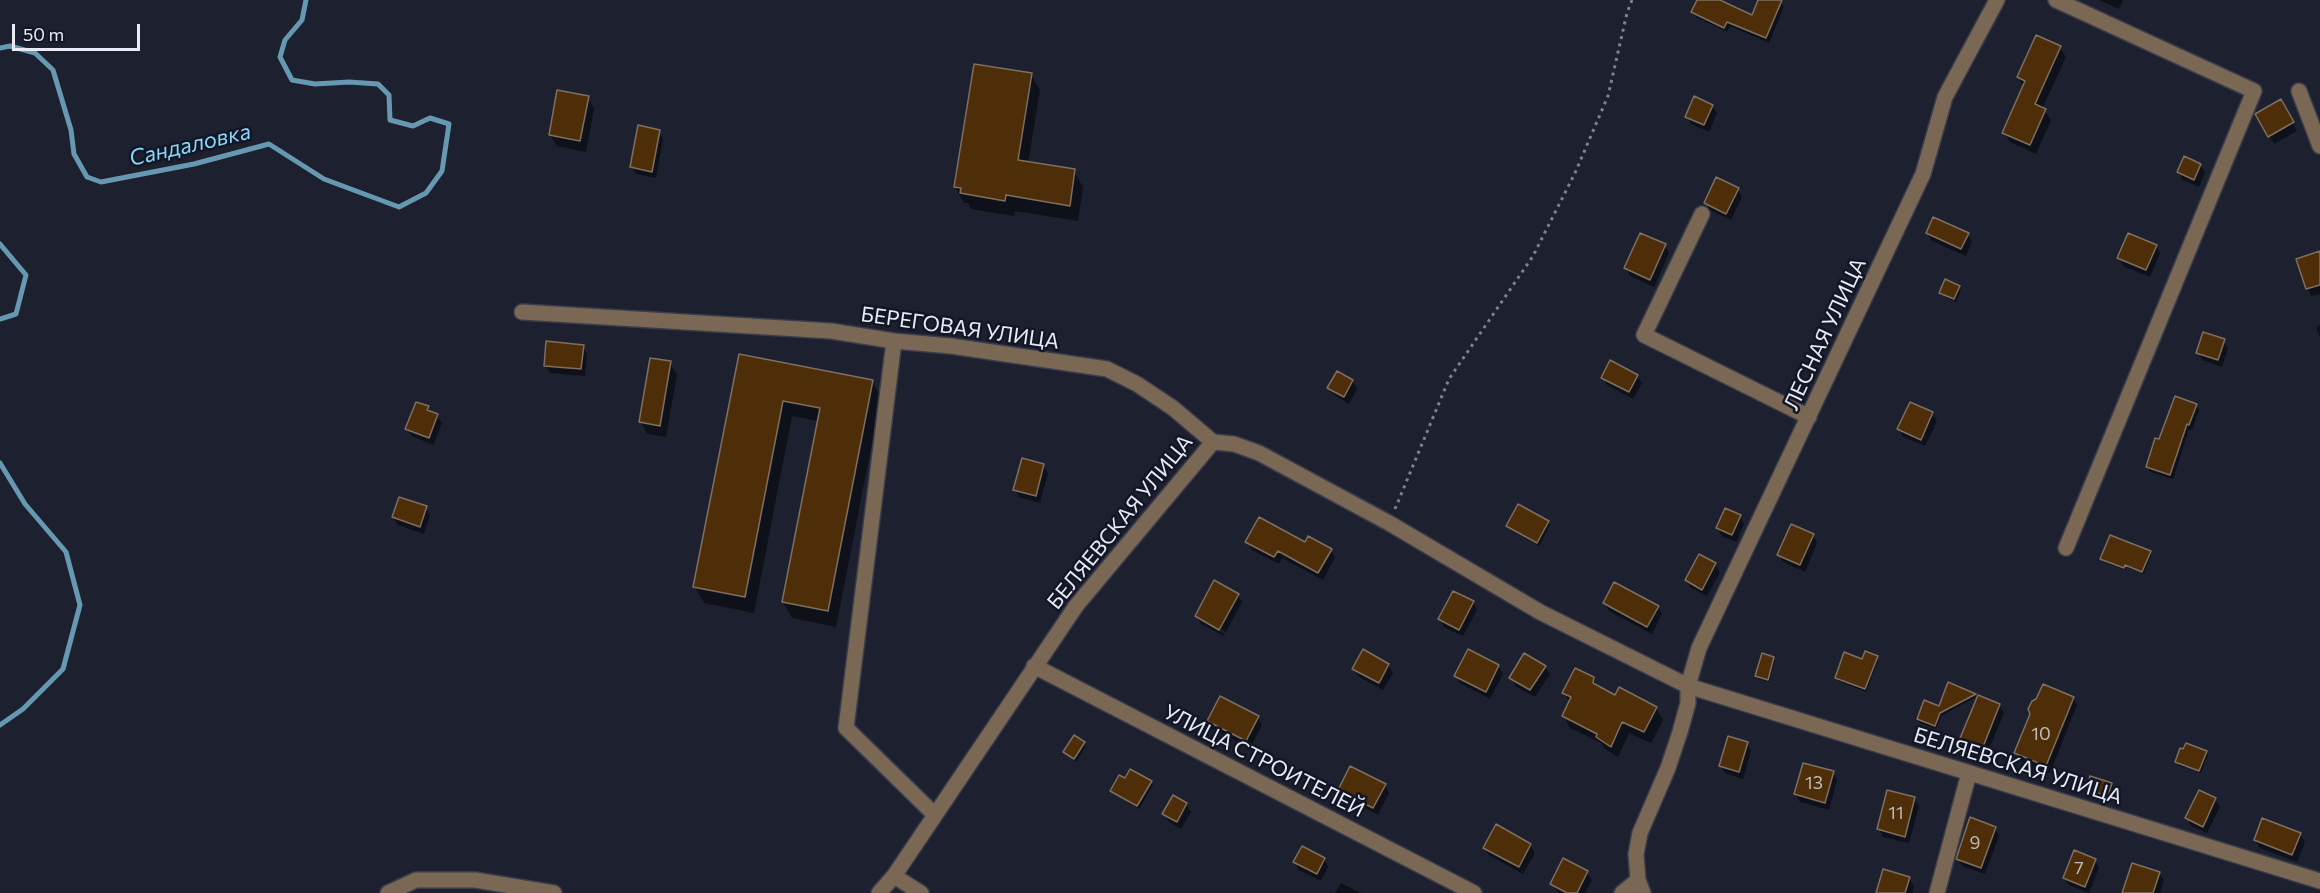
<!DOCTYPE html>
<html>
<head>
<meta charset="utf-8">
<style>
  body { margin:0 }
  #map { position:relative; width:2320px; height:893px; overflow:hidden; background:#1c202f; font-family:Commissioner,sans-serif }
  canvas { display:block }
  .scale { position:absolute; left:12px; top:24px; width:128px; height:27px; box-sizing:border-box; border:3px solid #e8ebf5; border-top:0; padding-left:8px; font-size:18px; line-height:21px; white-space:nowrap; color:#e8ebf5; -webkit-text-stroke:4px #131725; paint-order:stroke }
</style>
</head>
<body>
<div id="map">
<canvas width="2320" height="893"></canvas>
<div class="scale">50 m</div>
</div>
<script>
const ctx = document.querySelector('canvas').getContext('2d');
ctx.lineJoin = 'round';
function fillPath(path, color) { ctx.fillStyle = color; ctx.fill(path, 'evenodd'); }
const shape = rows => new Path2D(rows.map(r => 'M' + r).join(''));
function stroke(path, color, width, dash) { ctx.strokeStyle = color; ctx.lineWidth = width; ctx.lineCap = dash ? 'butt' : 'round'; ctx.setLineDash(dash || []); ctx.stroke(path); }
function label(font, color, halo, rows, align = 'center') {
  ctx.font = font + ' Commissioner,sans-serif'; ctx.lineWidth = 5; ctx.setLineDash([]); ctx.textBaseline = 'middle'; ctx.strokeStyle = halo; ctx.fillStyle = color; for (const [text, x, y, turn = 0] of rows) {
    ctx.save(); ctx.translate(x, y); ctx.rotate((+turn || 0) * Math.PI / 180); ctx.textAlign = isNaN(turn) ? turn : align; if (halo) ctx.strokeText(text, 0, 0); ctx.fillText(text, 0, 0); ctx.restore();
  }
}
fillPath(shape([
  [1699,0,1717,0,1752,17,1762,0,1776,0,1781,2,1784,7,1769,43,1730,26,1727,32,1696,17,1693,12],
  [2099,0,2123,0,2119,9],
  [2037,37,2060,48,2066,57,2042,109,2045,111,2051,120,2036,154,2010,142,2004,133,2024,87,2018,77],
  [1031,75,1040,90,1028,163,1074,171,1083,187,1078,221,1015,211,1014,216,971,209,968,203,964,203,955,187],
  [588,98,594,109,586,152,557,146,550,135],
  [2281,101,2297,131,2274,144,2257,114],
  [1712,106,1717,113,1709,132,1691,124,1687,117],
  [659,131,663,139,656,178,636,174,631,167],
  [2200,165,2205,173,2199,187,2183,180,2178,172],
  [1738,189,1742,197,1731,220,1710,210,1706,203],
  [1927,233,1968,235,1972,242,1966,256,1932,241],
  [1665,245,1669,253,1654,287,1630,276,1626,268],
  [2156,246,2160,253,2150,277,2123,266,2119,258],
  [2320,255,2320,294,2311,296,2298,260],
  [1959,287,1961,290,1956,302,1943,296,1941,293],
  [2320,325,2320,338,2316,327],
  [2223,341,2228,348,2222,367,2202,360,2198,352],
  [583,346,587,354,585,376,550,373,545,365],
  [740,356,872,381,881,397,836,627,792,618,783,602,818,421,792,416,754,613,704,603,695,587],
  [670,363,677,375,666,437,647,434,641,422],
  [1337,373,1352,381,1357,389,1349,404,1334,395,1329,388],
  [1637,376,1642,383,1633,399,1607,385,1602,377],
  [2196,405,2199,410,2192,430,2189,429,2173,479,2150,472,2147,467,2160,441],
  [428,408,431,413,437,416,442,423,433,445,412,436,407,429],
  [1932,413,1937,421,1925,446,1903,437,1899,429],
  [1043,465,1048,473,1040,503,1019,497,1015,490],
  [426,508,430,515,424,534,398,525,393,517],
  [1740,516,1744,524,1736,542,1722,536,1717,528],
  [1548,522,1550,525,1539,546,1509,529,1507,526],
  [1813,535,1817,543,1805,572,1783,562,1779,555],
  [1247,542,1305,544,1330,550,1335,557,1323,580,1282,558,1279,564,1252,550],
  [2150,552,2151,555,2144,574,2126,567,2125,570,2104,562,2102,559],
  [1715,564,1720,572,1707,596,1691,588,1686,580],
  [1238,595,1242,602,1226,632,1201,618,1201,621,1225,634,1224,636,1201,624,1196,616],
  [1473,602,1477,610,1463,636,1444,627,1440,619],
  [1604,603,1658,607,1662,614,1652,634,1609,611],
  [1876,657,1878,661,1866,692,1838,681,1836,678,1863,661],
  [1773,658,1775,661,1769,682,1758,679,1756,675],
  [1388,665,1393,673,1383,690,1358,676,1354,669],
  [1498,666,1503,674,1490,699,1460,683,1456,676],
  [1545,667,1550,674,1535,697,1515,686,1511,678],
  [1592,678,1598,688,1616,697,1656,708,1663,720,1651,743,1629,733,1618,757,1605,749,1601,743,1570,728,1564,716,1570,703,1564,693],
  [1948,684,1975,695,1976,697,1941,716,1936,729,1920,723,1918,719,1939,707],
  [2073,698,2077,705,2050,773,2020,761,2016,753],
  [1999,705,2004,713,1985,759,1964,750,1960,743],
  [1258,718,1262,725,1250,748,1213,729,1209,721],
  [1084,743,1086,746,1076,762,1065,752],
  [1747,743,1751,751,1743,779,1725,773,1721,766],
  [2206,752,2208,755,2201,773,2178,765,2177,762],
  [1833,772,1837,780,1829,810,1800,802,1796,794],
  [1125,780,1151,782,1153,785,1139,809,1114,794,1112,791],
  [2111,784,2113,787,2110,799,2090,793,2088,790],
  [1385,785,1389,793,1378,815,1344,797,1339,790],
  [1914,799,1919,806,1909,843,1883,837,1879,829],
  [2215,799,2220,807,2207,833,2191,826,2187,818],
  [1186,804,1191,812,1181,829,1169,822,1164,814],
  [1496,826,1530,845,1535,853,1523,874,1489,855,1484,848],
  [1995,828,1999,836,1985,874,1962,866,1958,858],
  [2300,834,2305,842,2297,862,2260,848,2255,840],
  [1324,859,1328,867,1321,881,1299,870,1295,862],
  [2095,860,2099,868,2089,893,2069,885,2064,878],
  [1587,873,1592,880,1585,893,1559,893,1552,884],
  [2159,873,2164,880,2160,893,2124,893],
  [1909,879,1914,886,1912,893,1877,893],
  [1341,883,1361,893,1335,893]
]), '#0007');
stroke(shape([
  [0,48,10,46,35,53,53,70,71,130,74,154,87,177,101,182,194,164,269,144,324,179,399,207,426,193,442,171,449,124,430,118,413,126,390,120,389,95,378,84,349,82,315,84,292,80,280,57,285,40,302,20,306,0],
  [0,244,26,275,16,314,0,319],
  [0,463,25,504,66,552,80,605,63,669,23,709,0,725]
]), '#6699b1', 5);
const building = shape([
  [1697,0,1720,0,1752,15,1758,0,1782,0,1766,38,1727,22,1724,28,1691,12,1697,0],
  [2036,35,2061,46,2035,104,2046,109,2030,145,2002,133,2025,81,2017,77,2036,35],
  [974,64,1032,73,1018,160,1075,169,1070,206,1006,195,1005,201,960,193,961,188,954,187,974,64],
  [557,90,589,96,580,141,549,135,557,90],
  [1694,96,1713,105,1704,125,1685,117,1694,96],
  [2281,99,2294,122,2268,137,2255,114,2281,99],
  [638,125,660,130,652,172,630,167,638,125],
  [2184,156,2201,164,2194,180,2177,172,2184,156],
  [1716,177,1739,188,1726,214,1704,203,1716,177],
  [1933,217,1969,233,1961,249,1926,233,1933,217],
  [1640,233,1666,244,1650,280,1624,268,1640,233],
  [2128,233,2157,245,2146,270,2117,258,2128,233],
  [2320,251,2320,285,2306,289,2296,259,2320,251],
  [1945,279,1960,286,1954,299,1939,293,1945,279],
  [2203,332,2225,339,2218,360,2196,353,2203,332],
  [546,341,584,345,581,369,544,366,546,341],
  [739,354,873,380,828,611,782,602,820,408,783,401,745,597,693,587,739,354],
  [650,358,671,361,660,426,639,422,650,358],
  [1610,360,1638,375,1629,392,1601,378,1610,360],
  [1337,371,1353,380,1344,397,1327,388,1337,371],
  [2175,396,2197,404,2189,425,2187,424,2170,475,2146,467,2155,438,2159,439,2175,396],
  [416,402,429,406,427,410,438,414,429,438,405,429,416,402],
  [1910,402,1933,412,1921,440,1897,429,1910,402],
  [1022,458,1044,464,1036,496,1013,490,1022,458],
  [399,497,427,506,420,527,392,517,399,497],
  [1518,504,1549,521,1537,543,1506,526,1518,504],
  [1725,508,1741,515,1732,535,1716,528,1725,508],
  [1259,517,1305,542,1308,536,1332,549,1318,573,1278,551,1274,557,1245,542,1259,517],
  [1791,524,1814,534,1800,565,1777,555,1791,524],
  [2110,535,2151,551,2142,572,2125,565,2124,568,2100,559,2110,535],
  [1699,554,1716,563,1702,590,1685,580,1699,554],
  [1214,580,1239,594,1219,630,1195,616,1214,580],
  [1614,582,1659,606,1647,627,1603,603,1614,582],
  [1453,591,1474,601,1459,630,1438,619,1453,591],
  [1363,649,1389,664,1379,683,1352,669,1363,649],
  [1468,649,1499,665,1486,692,1454,676,1468,649],
  [1865,651,1878,656,1865,689,1835,678,1844,652,1862,659,1865,651],
  [1524,653,1546,666,1530,690,1509,678,1524,653],
  [1762,653,1774,657,1768,680,1755,676,1762,653],
  [1575,668,1594,677,1593,683,1615,695,1619,687,1657,707,1644,732,1622,722,1611,747,1596,737,1597,734,1562,716,1571,697,1562,693,1575,668],
  [1948,682,1976,694,1940,713,1935,726,1917,719,1924,700,1939,706,1948,682],
  [2043,684,2074,697,2046,766,2014,753,2030,714,2028,709,2032,701,2036,699,2043,684],
  [1978,695,2000,704,1981,752,1958,743,1978,695],
  [1220,696,1259,716,1246,741,1207,721,1220,696],
  [1074,735,1085,742,1074,759,1063,752,1074,735],
  [1728,736,1748,742,1739,772,1719,766,1728,736],
  [2186,743,2207,751,2199,771,2175,762,2180,748,2183,749,2186,743],
  [1803,763,1834,771,1825,803,1794,794,1803,763],
  [1350,766,1386,784,1373,808,1338,790,1350,766],
  [1130,769,1152,781,1137,806,1110,791,1119,775,1125,778,1130,769],
  [2090,776,2112,783,2108,796,2086,790,2090,776],
  [1887,790,1915,797,1905,837,1877,829,1887,790],
  [2199,790,2216,798,2203,827,2185,818,2199,790],
  [1173,795,1187,803,1177,822,1162,814,1173,795],
  [1970,817,1996,827,1981,868,1956,859,1970,817],
  [2262,818,2301,833,2292,855,2254,840,2262,818],
  [1496,824,1531,844,1519,867,1483,848,1496,824],
  [1302,846,1325,858,1317,874,1293,862,1302,846],
  [2074,850,2096,859,2085,887,2063,878,2074,850],
  [1563,858,1588,871,1577,893,1567,893,1550,884,1563,858],
  [2132,863,2160,872,2153,893,2122,893,2132,863],
  [1883,869,1910,877,1905,893,1876,893,1883,869]
]);
fillPath(building, '#4d2e09');
stroke(building, '#7e6f61', 1.5);
const minor = shape([
  [2056,0,2254,91,2066,548],
  [2299,91,2320,146],
  [1702,214,1644,335,1809,417],
  [522,312,831,331,894,341,951,346,1107,369,1137,384,1173,408,1213,442],
  [894,341,846,728,935,815],
  [1034,666,1474,893],
  [894,876,921,893],
  [388,893,416,880,475,880,554,893],
  [879,893,894,876,1076,606,1213,442,1234,444,1259,453,1389,523,1540,612,1688,686,2320,881],
  [1622,893,1638,880],
  [1643,893,1638,880,1636,854,1640,833,1668,768,1680,732,1688,703,1688,686,1699,648,1923,174,1945,97,1997,0],
  [1937,893,1969,773]
]);
stroke(minor, '#393c4b', 18);
stroke(shape([
  [1395,509,1449,379,1533,256,1575,173,1608,96,1627,13,1632,0]
]), '#7e818e', 3, [3, 4.5]);
stroke(minor, '#7a6754', 15);
label('18px', '#c1bcba', null, [
  ["10",2041,734],
  ["13",1814,783],
  ["11",1896,813],
  ["9",1975,843],
  ["7",2079,868]
]);
label('21px', '#e8ebf5', '#131725', [
  ["БЕРЕГОВАЯ УЛИЦА",960,328,8],
  ["ЛЕСНАЯ УЛИЦА",1825,334,-65],
  ["БЕЛЯЕВСКАЯ УЛИЦА",1120,522,-51],
  ["УЛИЦА СТРОИТЕЛЕЙ",1264,761,27],
  ["БЕЛЯЕВСКАЯ УЛИЦА",2018,766,17]
]);
label('italic 22px', '#89d7fa', '#131725', [
  ["Сандаловка",190,145,-13]
]);
</script>
</body>
</html>
